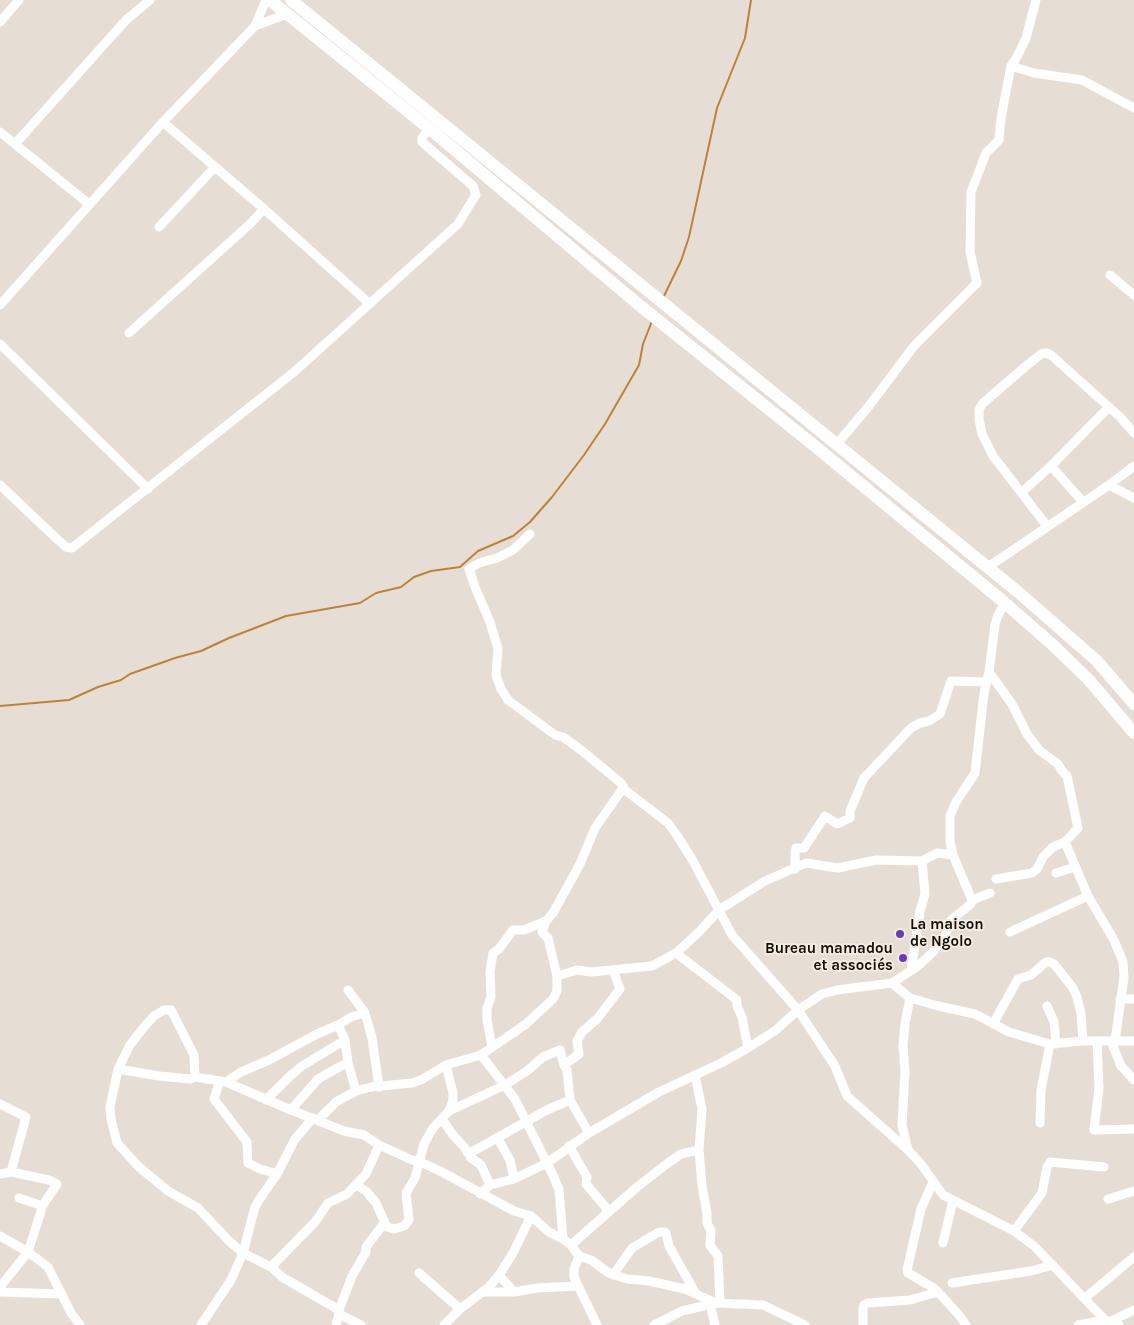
<!DOCTYPE html>
<html>
<head>
<meta charset="utf-8">
<style>
  body { margin:0 }
  canvas { display:block; background:#e6ded4 }
</style>
</head>
<body>
<canvas width="1134" height="1325"></canvas>
<script>
const ctx = document.querySelector('canvas').getContext('2d');
ctx.lineJoin = 'round';
const shape = rows => new Path2D(rows.map(r => 'M' + r).join(''));
function stroke(path, color, width, dash) { ctx.strokeStyle = color; ctx.lineWidth = width; ctx.lineCap = dash ? 'butt' : 'round'; ctx.setLineDash(dash || []); ctx.stroke(path); }
function label(font, color, halo, rows, align = 'center') {
  ctx.font = font + ' Karla,sans-serif'; ctx.lineWidth = 4; ctx.setLineDash([]); ctx.textBaseline = 'middle'; ctx.strokeStyle = halo; ctx.fillStyle = color; for (const [text, x, y, turn = 0] of rows) {
    ctx.save(); ctx.translate(x, y); ctx.rotate((+turn || 0) * Math.PI / 180); ctx.textAlign = isNaN(turn) ? turn : align; if (halo) ctx.strokeText(text, 0, 0); ctx.fillText(text, 0, 0); ctx.restore();
  }
}
stroke(shape([
  [664,296,681,261,689,237,717,108,745,38,751,0],
  [0,706,69,700,98,687,121,680,130,674,175,658,201,651,229,638,286,616,360,603,376,593,401,587,414,577,431,571,460,567,478,551,513,536,530,522,552,497,584,455,605,424,639,365,643,344,652,321]
]), '#be8334', 2);
stroke(shape([
  [0,22,19,0],
  [255,26,287,14],
  [1011,66,1018,55,1026,38,1036,0],
  [163,122,264,209,370,304],
  [0,132,89,204],
  [15,144,126,20,150,0],
  [159,227,215,167],
  [1110,275,1134,295],
  [0,305,163,122,255,26,266,0],
  [129,333,250,224,264,209],
  [0,344,148,489],
  [837,444,869,406,914,346,977,283,970,252,971,192,986,153,999,140,1001,118,1011,66,1034,73,1082,80,1134,108],
  [1051,466,1083,502],
  [0,485,57,539,66,547,72,548,294,372,458,224,472,201,476,195,473,186,422,142,422,138,429,128],
  [1109,485,1134,498],
  [1022,492,1051,466,1109,407],
  [1047,526,993,456,982,434,979,419,979,410,982,404,1026,366,1041,354,1046,353,1051,355,1120,417,1134,433],
  [530,534,513,550,497,558,479,563,469,569,475,587,490,622,498,649,496,675,501,689,508,700,555,735,563,737,581,750,621,783,625,790],
  [988,567,1109,485,1134,466],
  [989,672,1012,704,1027,734,1039,750,1058,764,1062,771,1067,776,1078,828,1065,842,1053,847,1043,857,1037,869,1032,873,996,879],
  [1065,842,1088,896,1114,940,1123,962,1124,977,1115,1041],
  [795,869,795,853,796,848,804,848,825,816,837,824,850,818,850,811,864,778,911,728,920,723,929,721,940,714,951,681,986,682],
  [1056,873,1075,867],
  [972,900,990,893],
  [1010,932,1088,896],
  [676,953,737,1000,737,1006,742,1017,748,1048],
  [911,971,920,911,925,894,922,861],
  [557,976,577,970,591,972,652,966,676,953,699,932,719,910,765,881,806,863,838,868,876,860,922,861,937,853,953,855],
  [892,983,910,998,938,1006,975,1014,1009,1032,1050,1044,1083,1041,1134,1041],
  [348,990,365,1013,372,1038,379,1087],
  [1120,999,1134,999],
  [1047,1006,1054,1022,1056,1044],
  [993,1024,1018,979,1031,975,1046,962,1050,962,1054,964,1073,988,1077,997,1081,1014,1083,1041],
  [338,1025,345,1040,348,1063,356,1091],
  [1097,1041,1099,1088,1094,1130,1134,1129],
  [1111,1041,1121,1066,1134,1080],
  [492,1047,487,1020,487,1008,491,997,490,972,493,953,499,949,513,930,524,930,546,921],
  [481,1055,515,1099,553,1175,559,1190,563,1239],
  [446,1065,453,1093,453,1101,449,1111],
  [118,1069,159,1076,190,1079,195,1077,226,1082,291,1110,344,1131,364,1135,379,1145,412,1160,418,1161,440,1171,514,1211,531,1216,549,1232,563,1239,571,1245,579,1256,591,1260,609,1273,627,1279,649,1281,685,1289,716,1303,763,1305,805,1325],
  [695,1075,702,1109,699,1150,702,1186,707,1213,707,1223,711,1231,710,1245,718,1256,720,1302],
  [195,1077,194,1055,171,1010,164,1010,154,1016,144,1027,130,1045,118,1069,110,1107,111,1119,117,1143,139,1167,168,1191,198,1208,229,1241,243,1253,271,1267,282,1277,339,1310,339,1314,361,1325],
  [220,1081,214,1099,247,1142,248,1163,260,1169,274,1173,276,1175,274,1178],
  [226,1082,241,1072,269,1060,317,1034,338,1025,351,1017,365,1013],
  [266,1100,290,1076,302,1066,345,1040],
  [0,1104,26,1117,11,1172,0,1174],
  [291,1110,318,1079,339,1067,348,1063],
  [442,1119,453,1135,465,1148,467,1152,470,1153,470,1157,481,1165,490,1185],
  [318,1120,336,1102,356,1091,371,1087,412,1083,421,1080,446,1065,481,1055,526,1024,553,999,557,991,557,976,548,938,542,932,546,921,553,913,580,864,595,828,621,791,625,790,668,823,678,837,693,861,732,935,798,1010,835,1066,847,1096,908,1150,921,1164,943,1195,1014,1231,1034,1246,1105,1320,1119,1325],
  [1040,1123,1041,1090,1050,1044],
  [589,1133,570,1100,567,1070,564,1065,579,1054,577,1041,582,1032,597,1019,620,989,613,970],
  [498,1139,510,1160,514,1179],
  [569,1146,587,1177,586,1184,608,1210,606,1213],
  [908,1150,902,1125,905,1072,903,1046,905,1024,910,998],
  [470,1153,547,1110,570,1100],
  [11,1172,49,1180,57,1184,41,1208],
  [933,1182,921,1209,907,1270,908,1273,932,1287,938,1292,959,1315,966,1325],
  [356,1185,366,1191,376,1203,387,1227,394,1229,404,1226,409,1220,406,1193,415,1178,424,1144,433,1128,449,1111,505,1085,527,1071,543,1057,560,1050,564,1065],
  [480,1194,490,1185,514,1179,547,1163,589,1133,659,1092,721,1063,748,1048,776,1030,798,1010,822,994,837,990,892,983,918,966,933,952,945,936,951,920,971,904,972,900,953,855,950,841,950,816,956,802,975,773,984,693,989,672,995,625,998,615,1005,603],
  [1108,1199,1134,1191],
  [1014,1231,1042,1193,1047,1167,1050,1162,1104,1167],
  [0,1236,28,1252,48,1267,71,1313,80,1325],
  [943,1243,953,1200],
  [571,1245,637,1187,668,1163,681,1154,699,1150],
  [579,1256,574,1269,574,1277,597,1325],
  [271,1267,315,1222,328,1203,347,1194,366,1174,379,1145],
  [419,1273,460,1309],
  [499,1275,514,1292],
  [613,1275,632,1248,659,1232,664,1232,666,1233,669,1246,696,1294],
  [952,1283,1031,1271,1053,1265],
  [0,1287,28,1252,41,1211,41,1206,37,1204,19,1198],
  [0,1292,62,1294],
  [482,1292,514,1292,537,1288,577,1286],
  [1085,1298,1134,1257],
  [710,1304,715,1325],
  [339,1310,352,1276,366,1252,366,1247,385,1222],
  [1111,1321,1134,1310],
  [201,1325,231,1280,243,1253,255,1207,259,1200,277,1174,295,1139,313,1118],
  [336,1325,339,1314],
  [444,1325,460,1309,489,1287,499,1275,513,1253,531,1216],
  [654,1325,682,1311,716,1303],
  [863,1325,863,1309,864,1305,868,1303,910,1300,938,1292],
  [1078,1325,1105,1320]
]), '#fff', 9);
stroke(shape([
  [270,0,436,134,638,304,816,447,1005,603,1054,646,1089,680,1134,733],
  [291,0,1018,592,1096,660,1134,704]
]), '#fff', 12);
for (const [x, y, r, color] of [
  [900,934,5,"#653eb6"],
  [903,958,5,"#653eb6"]
]) { const dot = new Path2D(); dot.arc(x, y, r, 0, 2 * Math.PI); ctx.fillStyle = color; ctx.fill(dot); stroke(dot, '#f4ebe1', 2); }
label('bold 15px', '#120f0c', '#f4ebe1', [
  ["La maison",910,925],
  ["de Ngolo",910,942],
  ["Bureau mamadou",893,949,"right"],
  ["et associés",893,966,"right"]
], 'left');
</script>
</body>
</html>
